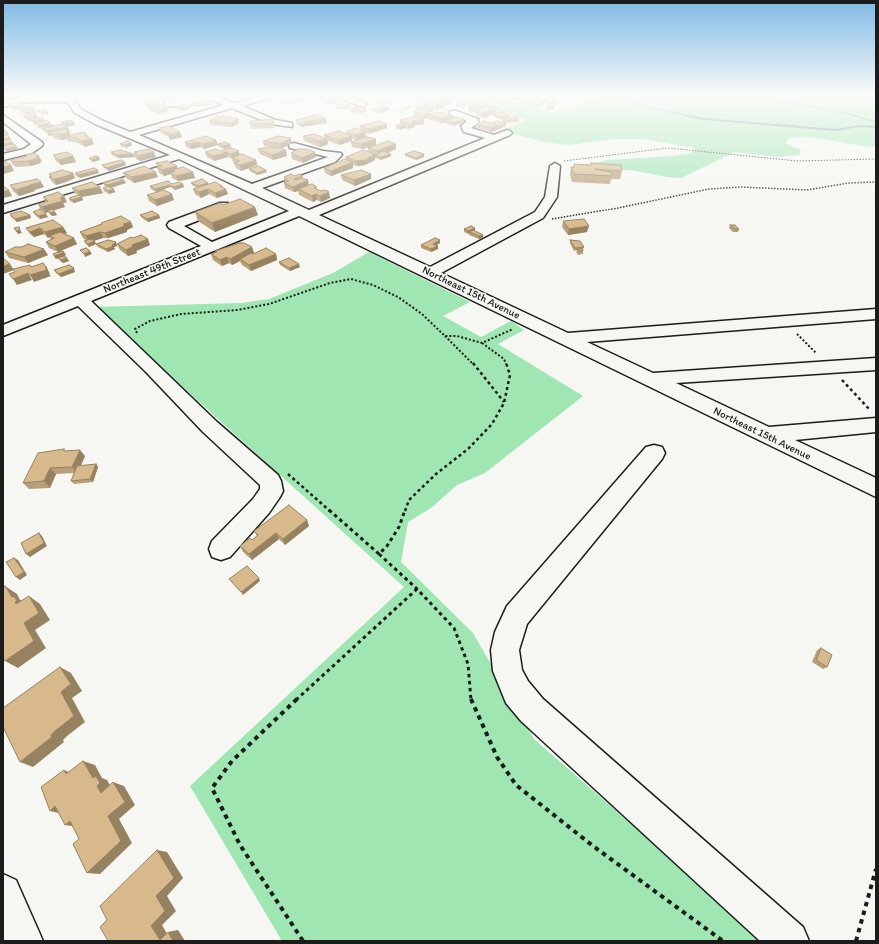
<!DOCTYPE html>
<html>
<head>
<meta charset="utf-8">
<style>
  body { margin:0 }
  #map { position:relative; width:879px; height:944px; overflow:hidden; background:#f6f6f2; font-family:Itim,sans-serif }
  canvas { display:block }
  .frame { position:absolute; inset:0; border:4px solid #1c1c1c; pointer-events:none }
</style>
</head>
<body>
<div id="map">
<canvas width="879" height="944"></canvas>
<div class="frame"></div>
</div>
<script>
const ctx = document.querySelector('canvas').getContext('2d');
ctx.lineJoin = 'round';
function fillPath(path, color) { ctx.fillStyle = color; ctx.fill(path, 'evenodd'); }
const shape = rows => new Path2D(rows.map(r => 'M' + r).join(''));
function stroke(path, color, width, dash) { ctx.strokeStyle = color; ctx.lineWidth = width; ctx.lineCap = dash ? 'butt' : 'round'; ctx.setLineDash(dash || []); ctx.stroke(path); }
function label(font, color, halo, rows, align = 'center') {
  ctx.font = font + ' Itim,sans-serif'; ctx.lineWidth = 3.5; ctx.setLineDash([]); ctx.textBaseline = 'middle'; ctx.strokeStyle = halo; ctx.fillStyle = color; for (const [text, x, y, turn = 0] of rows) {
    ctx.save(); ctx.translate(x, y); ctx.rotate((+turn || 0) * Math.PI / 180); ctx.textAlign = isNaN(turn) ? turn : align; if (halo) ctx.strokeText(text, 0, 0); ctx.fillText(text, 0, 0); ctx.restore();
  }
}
fillPath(shape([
  [409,96,490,96,556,113,601,96,876,96,876,146,868,147,818,138,803,137,790,138,785,143,801,150,799,155,777,157,735,152,681,178,667,177,636,171,599,167,596,163,608,160,672,156,692,153,694,148,643,139,615,139,569,145,543,142,500,131,527,120,448,97,401,112,395,110,424,101],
  [369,252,470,302,443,316,481,337,511,321,524,330,498,344,583,396,485,473,457,485,431,508,408,522,401,562,473,633,534,739,765,941,282,941,190,786,404,587,94,307,242,303,269,299,333,273]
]), '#9fe6b3');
fillPath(shape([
  [632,96,634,96,633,101,638,105,704,118,836,129,858,125,876,126,876,128,858,127,836,131,704,120,636,105,631,101,632,96]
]), '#598093');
const minor = shape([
  [26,96,75,96,75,101,81,109,101,120,130,132,224,105,211,100,181,107,165,106,165,102,170,99,183,96,199,96,196,98,216,96,233,103,263,96,279,96,242,106,276,120,292,123,292,127,271,124,232,108,139,135,252,184,328,157,290,148,289,146,290,144,294,143,323,151,341,153,342,155,335,162,262,188,309,210,485,138,464,132,461,126,467,121,450,115,450,111,456,111,478,119,478,123,471,128,494,135,507,130,510,131,512,133,510,135,319,215,430,267,535,212,545,197,550,166,555,163,560,166,557,197,543,218,441,273,568,333,876,309,876,319,587,342,653,373,876,358,876,370,676,383,769,427,876,418,876,432,795,440,876,478,876,497,299,216,91,301,217,422,278,475,281,481,283,491,280,497,269,513,230,557,221,560,212,557,209,549,212,541,253,499,260,489,260,485,203,432,146,372,78,306,3,336,3,325,201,246,169,228,167,225,169,222,220,203,228,203,230,206,228,209,184,226,212,242,289,211,179,159,3,213,3,205,170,155,95,124,75,113,67,102,26,102,3,107,3,101,26,96],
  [334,96,347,96,367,104,363,107,334,96],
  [533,96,547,96,555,100,551,103,533,96],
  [3,115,42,142,43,144,42,146,32,153,3,160,3,154,24,149,31,144,3,122,3,115],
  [654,445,662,447,665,453,662,459,527,624,519,650,522,670,528,681,543,699,803,927,809,941,760,941,521,721,506,703,493,671,491,650,495,632,507,606,646,447,654,445],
  [3,874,16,880,43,941,3,941,3,874]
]);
stroke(minor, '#1c1c1c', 3);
stroke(shape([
  [465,96,472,107],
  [751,96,841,112,876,122],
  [564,161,668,148,797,161,876,159]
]), '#1c1c1c', 1, [1.5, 1.5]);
stroke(shape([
  [552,219,618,208,709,189,741,187,807,190,848,183,876,182]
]), '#1c1c1c', 1.5, [1.5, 1.5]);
stroke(shape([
  [137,333,135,329,150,321,181,314,237,310,269,304,330,283,351,279,373,285,398,297,422,314,445,336,457,336,482,343,513,329],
  [797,334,816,353],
  [445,336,473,364],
  [482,343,504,359,506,364]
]), '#1c1c1c', 2, [2, 2]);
stroke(shape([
  [473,363,504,402],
  [842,380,870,410],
  [288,474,330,511],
  [405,511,409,500,436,474,468,449,492,424,504,403,510,375,506,363]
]), '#1c1c1c', 2.5, [3, 3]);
stroke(shape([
  [329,510,379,554,387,546,399,527,405,510],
  [379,554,417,589,454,628,468,664,471,700],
  [296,700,417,589]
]), '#1c1c1c', 3, [3.5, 3.5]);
stroke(shape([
  [297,699,232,761,212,788,240,845,303,941],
  [471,699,497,757,516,785,593,846,723,941],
  [856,941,876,869]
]), '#1c1c1c', 4, [4.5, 4.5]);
fillPath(minor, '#f6f6f2');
fillPath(shape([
  [233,96,248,96,248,97,241,99],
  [285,96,305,96,305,101,298,103,296,102,296,103,288,105,281,102,280,100,286,98],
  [311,96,338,96,339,101,329,105,321,102,320,99,311,97],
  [357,96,388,96,388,97,394,99,394,101,382,105,376,103,375,100,370,99,370,98,366,99],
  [439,96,449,96,451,100,451,104,445,105,445,107,436,110,434,109,434,111,430,112,431,114,451,115,451,119,464,122,453,126,445,123,445,122,442,123,429,120,428,118,425,119,423,118,424,119,424,124,415,125,415,127,408,129,405,128,400,130,396,128,396,126,400,124,400,120,417,116,414,116,414,111,418,110,416,109,416,107,424,106,424,102,439,101],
  [497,96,528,96,528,97,534,101,533,101,544,105,537,107,528,105,528,104,526,104,520,103,521,100,518,101,505,97],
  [164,98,157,102,156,102,156,103,167,107,169,111,159,114,148,110,148,108,147,108,144,99],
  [192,103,210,103,211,105,197,107,193,105],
  [467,103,464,108,456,107,457,105],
  [9,105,23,105,24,107,35,110,34,110,37,114,35,114,38,117,54,126,63,124,61,122,75,125,67,126,71,135,87,134,89,137,94,144,85,147,78,143,68,141,66,139,62,140,55,139,52,135,49,136,46,132,45,132,41,127,39,128,36,123,34,124,31,120,28,121,23,116,26,115,24,112,22,113,18,109,14,110,10,107],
  [556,105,553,110,546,109,546,107],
  [468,106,487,106,496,113,509,116,509,117,519,120,519,122,504,123,506,123,506,126,490,133,476,128,476,124,504,123,502,120,502,119,498,119,493,116,493,114,484,118,476,115,476,113,468,111],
  [336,107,351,107,349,109,336,109],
  [366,108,366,110,362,113,350,112,350,110],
  [389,108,389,110,379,113,372,111,372,109],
  [311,116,327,123,301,127,297,125,296,120,311,117],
  [238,118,239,123,232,127,210,125,209,121],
  [273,119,275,128,251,129,250,124],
  [387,124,387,128,369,134,365,133,366,137,356,140,352,139,352,141,339,145,328,141,328,144,320,147,304,141,303,136,325,138,324,135,346,134,346,132,361,130,360,126],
  [159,128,182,137,170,140,169,137,161,133],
  [206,136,218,145,204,149,201,147,191,149,186,147,185,142],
  [376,139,376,145,362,149,352,147,351,142],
  [263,141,292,143,281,149,287,156,273,160,260,154,258,149,269,147,264,146],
  [131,143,132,145,126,148,121,146,120,144],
  [218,144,230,144,231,147,224,149,219,147],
  [396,144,396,149,388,153,391,154,391,156,381,160,375,158,375,160,365,165,357,166,353,165,353,168,331,176,325,173,324,168,346,160,346,157,368,152,368,148],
  [231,148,240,155,256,160,257,165,241,171,236,168,234,163,233,163,232,159,228,157,214,161,207,157,205,152,220,151],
  [111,152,133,154,135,157,118,158,112,155],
  [134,152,156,157,140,161,136,159,134,154,135,154],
  [291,153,316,157,303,163,292,159],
  [405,154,424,157,416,160,405,156],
  [26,155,42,161,40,161,41,163,31,166,16,167,13,165,10,160,26,156],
  [53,155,73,156,76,162,61,165,56,161],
  [89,158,100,160,93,162,90,160],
  [156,163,193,172,195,178,178,181,172,178,171,174,164,176,159,173],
  [574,164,622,171,620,179,611,179,610,184,572,182,570,175,571,167,574,167],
  [102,165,126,165,109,171,104,168],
  [249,169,267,172,257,175,250,171],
  [73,173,75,178,66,182,56,185,52,182,49,177,50,176,49,174],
  [75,173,99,173,80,178,76,176],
  [123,173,158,177,134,183,126,178],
  [371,174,371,179,355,186,342,180,341,175],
  [295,176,304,178,309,186,317,190,330,198,321,202,317,200,313,202,299,195,298,191,294,192,285,188,284,183,285,182,284,177],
  [103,183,126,183,111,188,115,192,109,194,104,191,103,188,106,187,104,185],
  [191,183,209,184,223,187,228,194,217,198,209,194,201,198,195,194,193,189,197,188,192,185],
  [172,184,183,184,184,187,175,190,170,187,156,192,151,189,150,186],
  [10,185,44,187,34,190,35,191,19,196,13,191],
  [100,187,103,193,81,197,83,200,74,203,70,201,69,198,78,195,75,193,72,188],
  [147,195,174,200,157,206,149,201],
  [43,197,67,202,63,203,65,207,53,210,55,212,57,215,52,216,48,212,46,213,41,210,38,204,46,202],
  [223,205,258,215,215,232,198,221,195,212],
  [33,212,48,217,40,219,35,215],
  [10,214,30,215,31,218,17,222,11,217],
  [140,215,159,215,160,218,148,222,142,218],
  [563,221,587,232,568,235,562,227],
  [101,223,133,227,127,230,127,232,108,238,103,238,94,241,96,244,89,247,86,244,84,241,87,241,83,238,80,232,101,224],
  [730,225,739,229,738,232,733,232,729,228],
  [63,227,67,233,65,234,74,238,77,244,60,251,64,252,66,255,64,256,69,261,63,263,60,261,58,258,56,259,54,257,53,254,58,252,49,248,46,242,51,240,50,237,48,238,44,234,34,237,30,234,26,228],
  [475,228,475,231,483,235,483,238,479,239,469,235,469,233,468,234,464,232,464,229],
  [133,238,150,245,136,251,137,253,128,256,120,250,117,244],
  [570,240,584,247,583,250,583,254,578,255,576,252,577,250,574,251,570,243],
  [116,242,117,246,114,247,115,249,108,252,98,247,96,244],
  [440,243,436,245,438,246,438,249,431,252,421,248,421,245],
  [252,247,254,253,276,254,277,260,251,271,242,265,240,261,232,265,229,263,222,266,213,260,211,254,216,252,215,251],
  [5,252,48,255,28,263,9,258],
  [279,262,300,267,290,271,280,265],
  [54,270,75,272,61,277,56,273],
  [66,451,85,456,81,466,96,464,98,467,93,482,74,484,71,481,74,473,56,474,50,488,29,489,23,483],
  [307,520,309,526,285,545,279,539,252,560,243,552,240,546,252,540,257,536,254,531],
  [821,648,827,667,823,669,812,662,817,650]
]), '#b99f78');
fillPath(shape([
  [162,96,164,96,164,98,157,102,156,100],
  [240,96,248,96,248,97,241,99],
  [305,96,305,101,298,103,297,98],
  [338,96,339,101,329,105,328,100],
  [366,96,370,96,370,98,366,99],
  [377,96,388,96,388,98,378,101],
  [528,96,528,98,518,101,518,99],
  [394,99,394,101,382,105,382,102],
  [534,99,534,101,526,104,526,102],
  [451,100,451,104,445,105,445,107,436,110,436,105,442,104,442,101],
  [296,101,296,103,288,105,288,103],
  [156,102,158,107,147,105,148,108,147,108,145,103],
  [544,102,544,105,537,107,537,105],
  [210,103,211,105,197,107,196,105],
  [557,103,556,105,553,110,553,107],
  [351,104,351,107,349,109,348,107],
  [487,104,487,109,476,110,476,108],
  [23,105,24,108,14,110,13,107],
  [167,107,169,111,159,114,157,109],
  [190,107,190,109,180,111,179,108],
  [34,108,35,110,24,112,23,111,24,112,22,113,21,110],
  [366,108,366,110,362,113,362,111],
  [389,108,389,110,379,113,379,111],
  [497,108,496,113,484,118,484,113],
  [434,109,434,111,428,113,428,110],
  [35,111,37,114,27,116,25,113],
  [48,112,49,114,42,115,41,113],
  [431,113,431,116,428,115,428,118,425,119,425,114],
  [451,115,451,120,445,121,445,122,442,123,442,119],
  [37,116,38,118,30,119,31,120,28,121,27,118],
  [509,116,509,118,502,118,502,119,498,119,499,117],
  [238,118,239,123,232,127,231,123],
  [326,118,327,123,301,127,300,123],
  [44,119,45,121,43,122,34,124,33,121],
  [424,119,424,124,415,125,415,127,408,129,408,124,412,121],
  [464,119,464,122,453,126,453,123],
  [74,122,75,125,66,127,65,124],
  [50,123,51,125,39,128,38,125],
  [506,123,506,126,490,133,490,128,498,125],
  [387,124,387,128,369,134,368,129],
  [405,126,405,128,400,130,400,127],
  [68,127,71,136,65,136,66,139,62,140,60,134,50,132,52,135,49,136,47,131],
  [180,132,182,137,170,140,168,135],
  [365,132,366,137,356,140,356,135],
  [8,133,9,135,3,136,3,134],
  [352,136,352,141,339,145,339,140],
  [10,138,11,140,3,142,3,139],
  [291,138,292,143,281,149,280,144],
  [92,139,94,144,85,147,82,141],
  [327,139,328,144,320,147,319,141],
  [376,139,376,145,362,149,361,144],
  [216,140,218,145,204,149,203,144],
  [12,142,14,144,3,146,3,144],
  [199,142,201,147,191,149,189,144],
  [131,143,132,145,126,148,125,145],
  [230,144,231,147,224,149,223,146],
  [396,144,396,149,377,156,377,151],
  [17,147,18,149,6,152,5,149],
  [286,150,287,156,273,160,272,155],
  [239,151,240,157,232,158,231,154],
  [154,152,156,157,140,161,138,156],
  [226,152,228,157,214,161,213,156],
  [315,152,316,157,303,163,302,158],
  [133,154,135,157,118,158,117,155],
  [375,154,375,160,365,165,357,166,356,161],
  [391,154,391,156,381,160,381,157],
  [424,154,424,157,416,160,416,158],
  [36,156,39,156,42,161,40,161,41,163,31,166,28,161],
  [73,156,76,162,61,165,58,160],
  [99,157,100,160,93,162,92,160],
  [256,160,257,165,241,171,240,165],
  [125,162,126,165,109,171,107,168],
  [353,162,353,168,331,176,331,171],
  [11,165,14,171,3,174,3,167],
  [177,166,179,172,175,171,172,170,173,173,170,173,171,174,164,176,162,170],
  [98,170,99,173,80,178,78,175],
  [266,170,267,172,257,175,257,173],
  [156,172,158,177,134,183,132,177],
  [193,172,195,178,178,181,176,176],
  [73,173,75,178,66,182,56,185,54,179],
  [371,174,371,179,355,186,354,180],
  [124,180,126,183,109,188,107,185],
  [308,180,309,186,298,189,298,191,294,192,293,187],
  [41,182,44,187,34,190,35,191,19,196,16,190,30,185],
  [208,183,209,186,199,189,198,186],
  [183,184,184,187,175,190,174,187],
  [169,185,170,187,156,192,155,189],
  [220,186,222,186,223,190,226,189,228,194,217,198,215,193],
  [100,187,103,193,81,197,78,191],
  [114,189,115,192,109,194,108,191],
  [208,189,209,194,201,198,199,192],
  [9,190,12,196,3,198,4,200,3,200,3,192],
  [329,192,330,198,321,202,320,196],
  [172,194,174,200,157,206,155,200],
  [316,194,317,200,313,202,312,196],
  [64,196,67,202,63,203,65,207,48,212,47,211,48,212,46,213,42,207],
  [82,197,83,200,74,203,72,200],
  [255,207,258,215,215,232,212,223],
  [55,212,57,215,52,216,50,213],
  [46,214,48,217,40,219,39,216],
  [30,215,31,218,17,222,15,219],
  [159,215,160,218,148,222,147,219],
  [131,222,133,227,127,230,127,232,108,238,105,233,123,224],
  [589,226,587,232,568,235,569,229],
  [63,227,67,233,51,237,49,236,50,237,48,238,45,232],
  [40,228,44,234,34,237,30,232],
  [475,228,475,231,469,232,469,233,468,234,468,231],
  [20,230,22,233,18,234,16,231],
  [100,232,103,238,89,242,86,236],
  [483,235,483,238,479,239,479,236],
  [74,238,77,244,58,252,55,246],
  [148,239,150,245,136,251,137,253,128,256,126,250,132,245],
  [440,240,440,243,433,247,433,244],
  [95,241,96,244,89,247,88,244],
  [116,242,117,246,114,247,115,249,108,252,106,249],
  [438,246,438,249,431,252,431,249],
  [252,247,254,253,240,259,240,261,232,265,230,259],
  [44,249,48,255,28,263,24,257],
  [90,251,92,254,85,257,84,254],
  [64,252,66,255,56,259,55,256],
  [276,254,277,260,251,271,249,265],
  [227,257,229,263,222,266,220,260],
  [67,258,69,261,63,263,61,260],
  [10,264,14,270,3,274,3,266],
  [299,264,300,267,290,271,289,268],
  [45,268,47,268,50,274,49,274,51,276,34,282,30,275],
  [74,268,75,272,61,277,59,274],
  [28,273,32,280,17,285,13,279],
  [80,450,85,456,77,473,72,467],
  [96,464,98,467,93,482,90,479],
  [50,468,56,474,50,488,44,481],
  [307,520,309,526,285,545,283,539],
  [39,533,42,536,47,546,30,557,26,554],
  [276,533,279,539,252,560,249,554],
  [14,558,18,560,27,575,20,580,16,577],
  [259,578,260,581,243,595,241,592],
  [5,586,17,594,20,600,26,604,16,604],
  [29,596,40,604,50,620,35,630,46,648,18,668,5,661,24,623],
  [60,667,71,673,82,691,72,698,85,722,67,736,63,740,64,742,33,767,20,762,51,735,61,692],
  [83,761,95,765,102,778,107,780,111,787,101,793],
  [64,770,76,775,66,774],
  [113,782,124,786,135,805,119,819,132,843,100,874,87,873,108,816],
  [55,806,63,814,50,811],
  [70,821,78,827,65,825],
  [157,850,167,852,183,878,167,896,176,911,162,925,170,939,160,940,151,926,156,896],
  [178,930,185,941,173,941,168,932]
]), '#968261');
const building = shape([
  [152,96,162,96,156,100,155,99,155,98,148,98,152,96],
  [292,96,305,96,297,98,292,96],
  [326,96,338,96,328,100,320,98,326,96],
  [439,96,449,96,451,100,442,101,439,96],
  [510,96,528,96,518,99,510,96],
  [387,97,394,99,382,102,375,100,387,97],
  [528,97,534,99,526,102,521,101,528,97],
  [155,98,156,102,145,103,144,99,155,98],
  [288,98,296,101,288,103,280,100,288,98],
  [433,99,445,103,436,105,424,102,433,99],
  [204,100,210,103,196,105,192,103,204,100],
  [459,100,467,101,464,105,457,105,459,100],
  [532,101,544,102,537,105,528,103,532,101],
  [480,102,487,104,476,108,468,106,480,102],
  [550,102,557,103,553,107,546,107,550,102],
  [17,103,23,105,13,107,9,105,9,104,17,103],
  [157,103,167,107,157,109,147,105,157,103],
  [187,104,190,107,179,108,177,106,187,104],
  [338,104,351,104,348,107,336,107,338,104],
  [422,105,434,109,428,110,423,108,422,108,416,107,422,105],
  [31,106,34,108,21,110,18,108,31,106],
  [382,106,389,108,379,111,372,109,382,106],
  [488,106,497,108,484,113,476,110,488,106],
  [354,107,366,108,362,111,350,110,354,107],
  [423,108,431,113,425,114,414,111,423,108],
  [33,109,35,111,25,113,23,111,33,109],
  [44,109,48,112,41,113,37,111,44,109],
  [438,112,451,115,442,119,428,115,438,112],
  [504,112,509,116,499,117,493,113,504,112],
  [34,114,37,116,27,118,23,116,34,114],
  [316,114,326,118,300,123,296,120,313,116,311,116,316,114],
  [216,116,238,118,231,123,209,121,216,116],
  [418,116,424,119,412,121,415,122,408,124,400,120,418,116],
  [41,117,44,119,33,121,30,119,41,117],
  [457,117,464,119,453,123,445,121,457,117],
  [517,117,519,120,504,120,502,118,517,117],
  [273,119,274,123,250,124,250,121,273,119],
  [47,120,50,123,38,125,35,123,47,120],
  [71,120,74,122,65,124,61,122,71,120],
  [380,121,387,124,368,129,360,126,380,121],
  [484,121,498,125,490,128,476,124,484,121],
  [497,121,506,123,498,126,498,125,491,123,497,121],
  [63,124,68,127,47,131,44,128,63,124],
  [401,124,405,126,400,127,396,126,401,124],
  [52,125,54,126,44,128,44,129,43,130,41,127,52,125],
  [168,126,180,132,168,135,168,133,159,128,168,126],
  [355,128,365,132,356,135,346,132,355,128],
  [66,129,69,131,67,131,68,133,60,134,53,134,50,132,66,129],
  [3,130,5,130,8,133,3,134,3,130],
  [339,131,352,136,339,140,324,135,339,131],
  [84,132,87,134,84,135,92,139,82,141,76,138,65,136,84,132],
  [315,134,327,139,319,141,303,136,315,134],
  [3,135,7,135,10,138,3,139,3,135],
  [206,136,216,140,203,144,199,142,189,144,185,142,206,136],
  [278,136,291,138,280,144,263,141,278,136],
  [367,137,376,139,361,144,351,142,367,137],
  [9,139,12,142,3,144,3,141,9,139],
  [127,141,131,143,125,145,120,144,127,141],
  [388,141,396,144,377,151,368,148,388,141],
  [225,142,230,144,223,146,218,144,225,142],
  [14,144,17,147,5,149,3,147,3,146,14,144],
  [270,147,286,150,272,155,258,149,270,147],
  [231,148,239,151,231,154,226,152,213,156,205,152,216,149,220,151,231,148],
  [149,149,154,152,138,156,134,154,137,153,134,152,149,149],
  [298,149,306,149,315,152,302,158,291,153,298,149],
  [121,150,133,154,117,155,111,152,121,150],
  [363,150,375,154,365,160,356,161,346,157,363,150],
  [384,151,391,154,381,157,375,155,384,151],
  [414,151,424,154,416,158,405,154,414,151],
  [67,152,73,156,58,160,53,155,67,152],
  [35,153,39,156,36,156,39,158,28,161,13,162,10,160,27,156,26,155,35,153],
  [242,154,256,160,240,165,234,163,240,161,232,158,242,154],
  [96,156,99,157,92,160,89,158,96,156],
  [345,159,353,162,331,171,324,168,345,159],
  [121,160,125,162,107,168,102,165,121,160],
  [3,161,5,161,11,165,3,167,3,161],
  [167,161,177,166,162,170,157,167,162,166,156,163,167,161],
  [591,163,621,165,622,171,595,169,611,172,612,176,574,174,571,167,574,167,574,164,591,165,591,163],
  [144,166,156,172,132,177,123,173,144,166],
  [258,166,266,170,257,173,249,169,258,166],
  [183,167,193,172,176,176,170,173,175,171,172,170,183,167],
  [94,168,98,170,78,175,75,173,94,168],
  [62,170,73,173,63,177,54,179,49,177,52,176,49,174,62,170],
  [361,170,371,174,354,180,341,175,361,170],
  [291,174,295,176,299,174,303,176,294,179,296,180,302,178,308,180,293,187,284,183,289,181,284,177,291,174],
  [120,178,124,180,107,185,103,183,120,178],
  [37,179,41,182,30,185,31,185,16,190,10,185,37,179],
  [202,179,208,183,198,186,191,183,202,179],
  [168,181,172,184,179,182,183,184,174,187,169,185,155,189,150,186,168,181],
  [92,182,100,187,78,191,72,188,92,182],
  [215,182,222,186,220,186,226,189,215,193,208,189,199,192,193,189,215,182],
  [312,184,317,187,314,188,321,191,325,190,329,192,320,196,316,194,312,196,298,189,312,184],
  [3,186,9,190,3,192,3,186],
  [108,186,114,189,108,191,103,188,108,186],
  [164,190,172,194,155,200,147,195,164,190],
  [58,192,64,196,60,198,62,201,42,207,38,204,48,201,43,197,58,192],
  [78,195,82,197,72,200,69,198,78,195],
  [240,199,255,207,212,223,195,212,220,203,223,205,240,199],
  [40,209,46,214,39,216,33,212,40,209],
  [52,209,55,212,50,213,47,211,52,209],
  [21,211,30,215,15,219,10,214,21,211],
  [152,211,159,215,147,219,140,215,152,211],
  [121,216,131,222,123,224,125,226,105,233,100,232,86,236,80,232,102,224,101,223,121,216],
  [584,219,589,226,569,229,563,221,584,219],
  [53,220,63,227,45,232,40,228,30,232,26,228,53,220],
  [730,225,735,225,739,229,735,229,730,225],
  [471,226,475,228,468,231,464,229,471,226],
  [19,227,20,230,16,231,14,228,19,227],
  [473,230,483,235,479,236,469,232,473,230],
  [60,232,74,238,55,246,46,242,54,238,49,236,60,232],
  [141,235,148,239,132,245,134,246,126,250,117,244,131,237,133,238,141,235],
  [435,238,440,240,433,244,438,246,431,249,421,245,435,238],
  [91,239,95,241,88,244,84,241,91,239],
  [108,240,116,242,112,245,114,246,106,249,96,244,108,240],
  [570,240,580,241,584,247,575,248,570,240],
  [240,243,244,243,252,247,230,259,227,257,220,260,211,254,217,252,215,251,240,243],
  [28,244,44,249,24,257,5,252,15,247,22,247,28,244],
  [86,248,90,251,84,254,80,250,86,248],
  [266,248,276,254,249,265,240,259,251,253,253,254,266,248],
  [577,249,582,249,583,251,579,251,577,249],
  [62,251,64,252,55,256,53,254,62,251],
  [64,256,67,258,61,260,58,258,64,256],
  [3,258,10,264,3,266,3,258],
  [289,258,299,264,289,268,279,262,289,258],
  [43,263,47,268,45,268,47,270,30,275,28,273,13,279,9,274,15,272,13,269,30,265,31,267,43,263],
  [69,265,74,268,59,274,54,270,69,265],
  [64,449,64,451,80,450,72,467,50,468,44,481,23,483,38,453,64,449],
  [96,464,90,479,71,481,77,466,96,464],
  [289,505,307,520,283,539,276,533,249,554,240,546,250,538,252,540,258,535,254,531,289,505],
  [39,533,44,543,26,554,21,543,39,533],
  [14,558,24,572,16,577,6,562,14,558],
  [247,566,259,578,241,592,229,579,247,566],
  [5,586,12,597,14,596,17,601,15,602,16,604,29,596,39,613,24,623,34,641,5,661,3,657,3,588,5,586],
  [821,648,832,655,827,667,816,660,821,648],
  [60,667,71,684,61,692,74,716,55,731,51,735,52,737,20,762,3,727,3,708,60,667],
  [83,761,93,778,96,776,100,783,97,786,101,793,113,782,125,802,108,816,121,841,87,873,73,844,79,839,70,821,65,825,55,806,50,811,41,787,64,770,66,774,83,761],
  [157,850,174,878,156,896,165,911,151,926,160,940,168,932,173,941,108,941,100,927,107,920,100,906,157,850]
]);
fillPath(building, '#d7b98b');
stroke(building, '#968261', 1);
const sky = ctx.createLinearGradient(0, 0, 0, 228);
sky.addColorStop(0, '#7fbae6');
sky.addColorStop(0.42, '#fbfbf9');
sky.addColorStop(1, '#fbfbf900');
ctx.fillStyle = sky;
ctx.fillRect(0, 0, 879, 228);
label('11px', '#1c1c1c', '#f6f6f2', [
  ["Northeast 49th Street",152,271,-22],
  ["Northeast 15th Avenue",471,293,26],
  ["Northeast 15th Avenue",762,434,26]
]);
</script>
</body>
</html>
